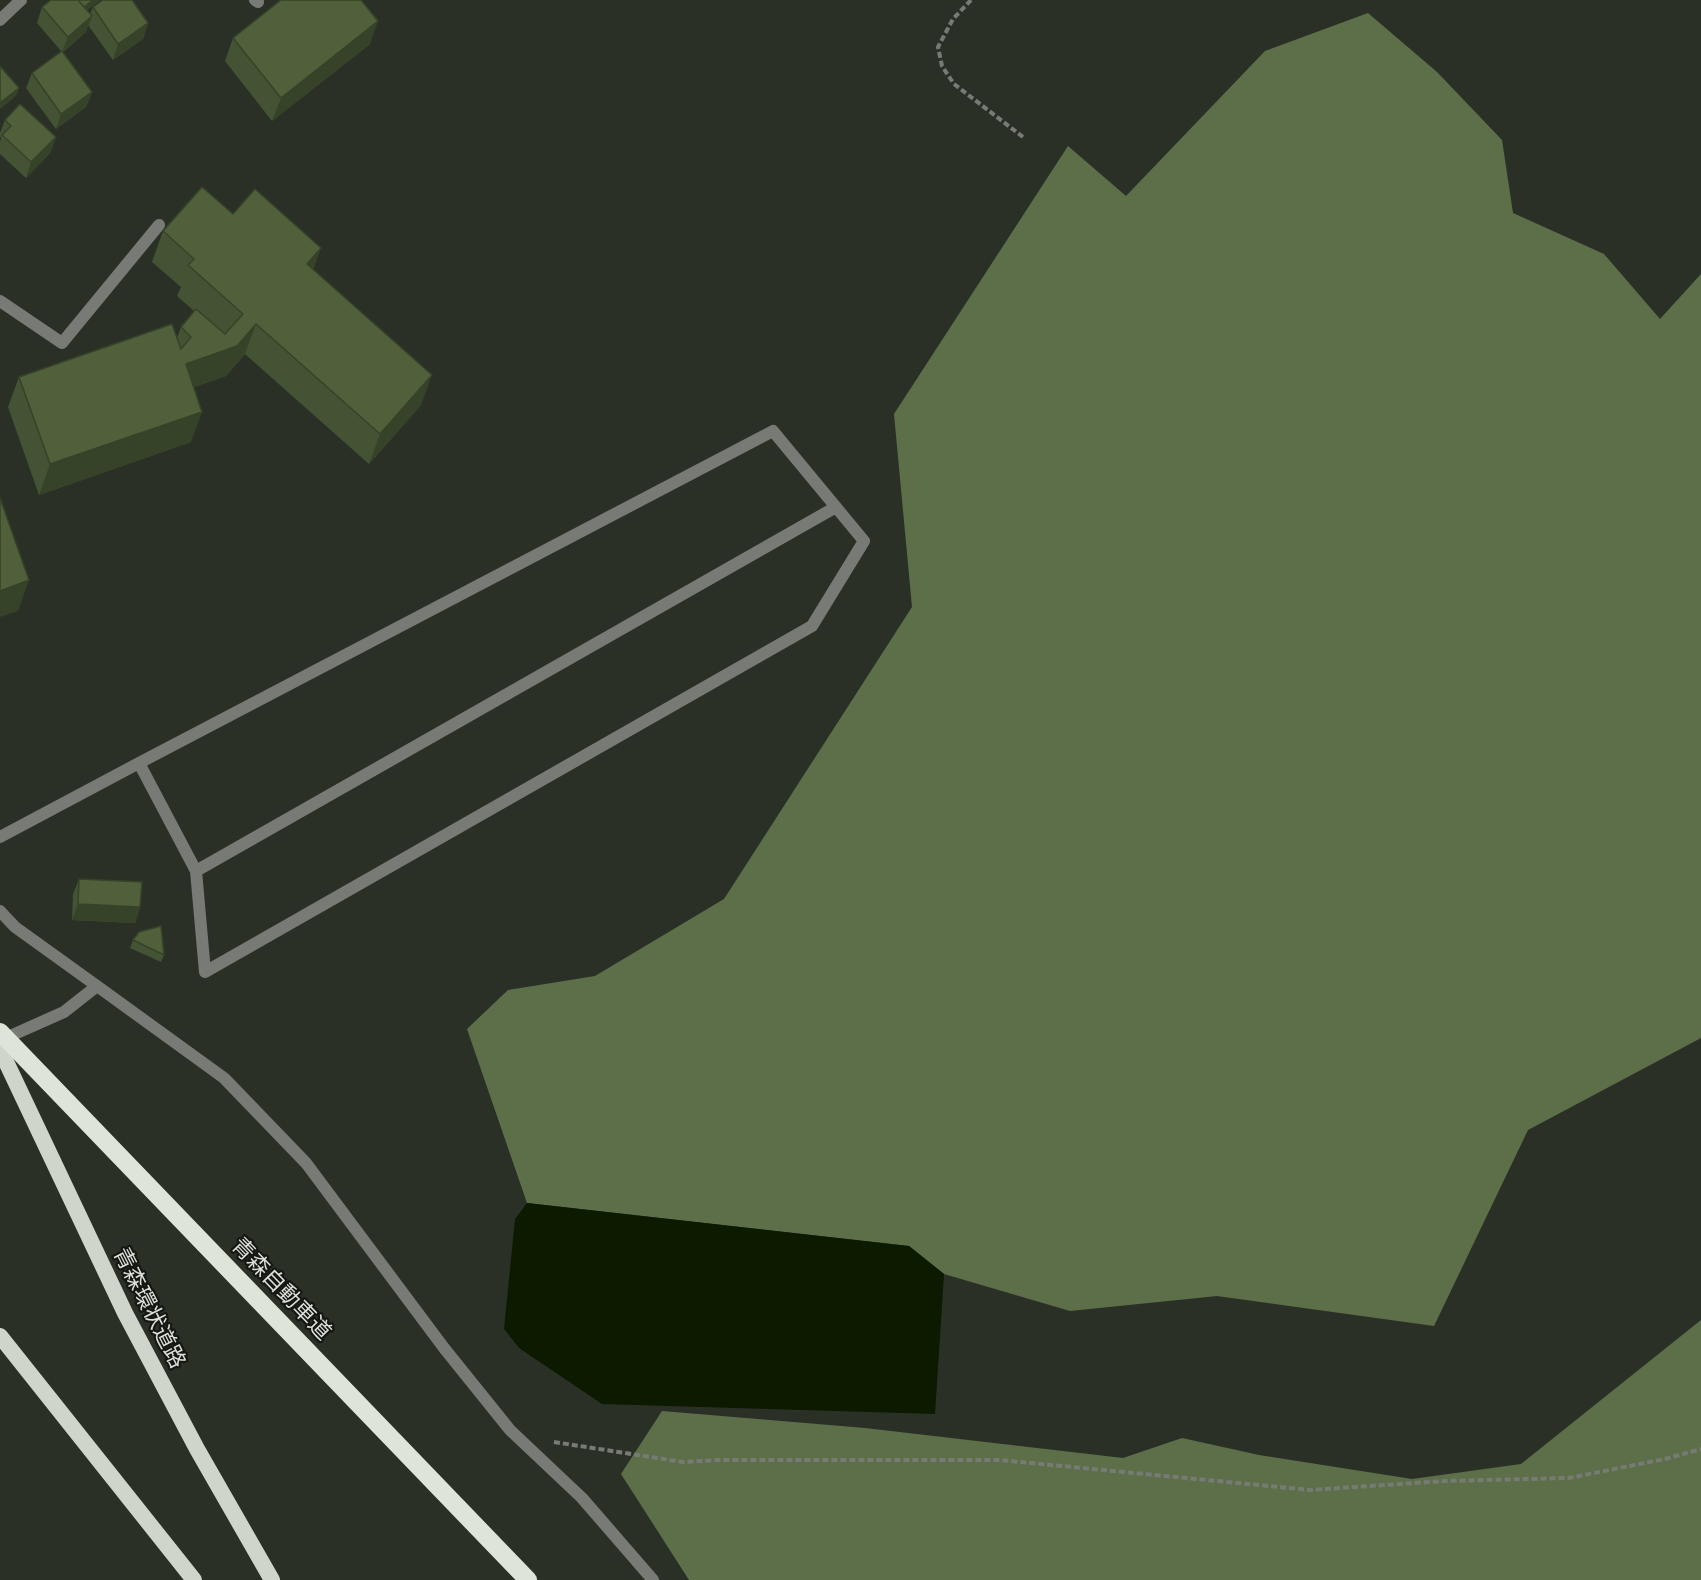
<!DOCTYPE html>
<html>
<head>
<meta charset="utf-8">
<style>
  body { margin:0 }
  canvas { display:block; background:#2b3027 }
</style>
</head>
<body>
<canvas width="1701" height="1580"></canvas>
<script>
const ctx = document.querySelector('canvas').getContext('2d');
ctx.lineJoin = 'round';
function fillPath(path, color) { ctx.fillStyle = color; ctx.fill(path, 'evenodd'); }
const shape = rows => new Path2D(rows.map(r => 'M' + r).join(''));
function stroke(path, color, width, dash) { ctx.strokeStyle = color; ctx.lineWidth = width; ctx.lineCap = dash ? 'butt' : 'round'; ctx.setLineDash(dash || []); ctx.stroke(path); }
function label(font, color, halo, rows, align = 'center') {
  ctx.font = font + ' Mulish,"Noto Sans JP",sans-serif'; ctx.lineWidth = 4.5; ctx.setLineDash([]); ctx.textBaseline = 'middle'; ctx.strokeStyle = halo; ctx.fillStyle = color; for (const [text, x, y, turn = 0] of rows) {
    ctx.save(); ctx.translate(x, y); ctx.rotate((+turn || 0) * Math.PI / 180); ctx.textAlign = isNaN(turn) ? turn : align; if (halo) ctx.strokeText(text, 0, 0); ctx.fillText(text, 0, 0); ctx.restore();
  }
}
fillPath(shape([
  [1368,13,1437,72,1502,140,1513,213,1604,254,1660,319,1701,274,1701,1038,1528,1130,1434,1326,1217,1296,1070,1311,944,1274,909,1246,527,1203,467,1029,508,990,595,976,724,899,912,607,894,414,1068,146,1126,196,1265,51],
  [1701,1320,1701,1580,689,1580,621,1474,662,1411,865,1428,1123,1458,1182,1438,1259,1455,1412,1479,1521,1464]
]), '#5d6f49');
fillPath(shape([
  [527,1203,909,1246,944,1274,935,1414,602,1404,519,1348,504,1329,515,1219]
]), '#0c1a00');
stroke(shape([
  [971,0,953,19,938,47,942,66,954,84,1023,137],
  [554,1442,683,1462,718,1460,1000,1460,1310,1490,1445,1481,1569,1478,1665,1459,1701,1449]
]), '#777b74', 4, [6, 3]);
stroke(shape([
  [255,0,258,2],
  [0,301,62,343,159,225],
  [0,837,139,763,773,431,864,541,812,626,205,972,196,871,139,763],
  [196,871,836,507],
  [0,911,15,927,97,986]
]), '#787a75', 12);
stroke(shape([
  [1,1040,64,1012,97,986,224,1078,306,1163,444,1348,510,1430,582,1498,653,1580]
]), '#787a75', 12);
stroke(shape([
  [0,20,21,0]
]), '#787a75', 12);
stroke(shape([
  [0,1049,125,1313,197,1449,272,1580],
  [0,1336,194,1580]
]), '#d0d5cb', 16);
stroke(shape([
  [0,1032,528,1580]
]), '#dfe4d9', 18);
fillPath(shape([
  [51,0,100,0,87,10,90,14,93,7,148,23,143,39,113,60,88,25,86,32,63,52,92,92,86,107,56,129,26,88,32,73,61,51,37,23,42,7],
  [233,38,370,44,272,121,225,61],
  [5,120,56,137,50,153,26,178,0,154,0,142,1,138,0,136,0,133],
  [233,214,313,270,421,405,369,464,245,354,226,376,194,387,191,442,39,495,8,407,19,377,177,338,181,327,194,311,177,296,181,287,152,262,163,231],
  [79,879,140,907,135,923,72,920,73,894],
  [133,940,164,955,161,962,130,948]
]), '#445333');
fillPath(shape([
  [93,0,100,0,79,16,82,8],
  [92,16,86,32,62,52,68,37],
  [378,21,370,44,272,121,281,98],
  [148,23,143,39,113,60,118,44],
  [19,88,16,96,0,109,0,103],
  [92,92,86,107,56,129,61,114],
  [56,137,50,153,26,178,31,162],
  [321,248,310,279,307,264],
  [256,324,245,354,226,376,175,394,186,364],
  [432,375,421,405,369,464,380,434],
  [202,412,191,442,39,495,50,464],
  [29,580,18,611,0,617,0,591],
  [78,904,140,907,135,923,72,920]
]), '#374329');
const building = shape([
  [51,0,78,0,92,16,68,37,42,7,51,0],
  [78,0,93,0,84,7,78,0],
  [103,0,132,0,148,23,118,44,93,7,103,0],
  [281,0,361,0,378,21,281,98,233,38,281,0],
  [62,51,92,92,61,114,32,73,62,51],
  [0,66,19,88,0,103,0,66],
  [20,104,56,137,31,162,2,135,11,126,5,120,20,104],
  [202,187,233,214,255,189,321,248,307,264,432,375,380,434,256,324,237,346,186,364,202,412,50,464,19,377,172,324,181,349,191,337,181,327,196,309,225,334,243,314,188,265,194,259,163,231,202,187],
  [0,498,29,580,0,591,0,498],
  [79,879,142,882,140,907,78,904,79,879],
  [161,926,164,955,133,940,139,932,161,926]
]);
fillPath(building, '#4f603b');
stroke(building, '#374329', 1.5);
label('22px', '#dcdfda', '#151713', [
  ["青森自動車道",281,1289,46],
  ["青森環状道路",149,1308,63]
]);
</script>
</body>
</html>
